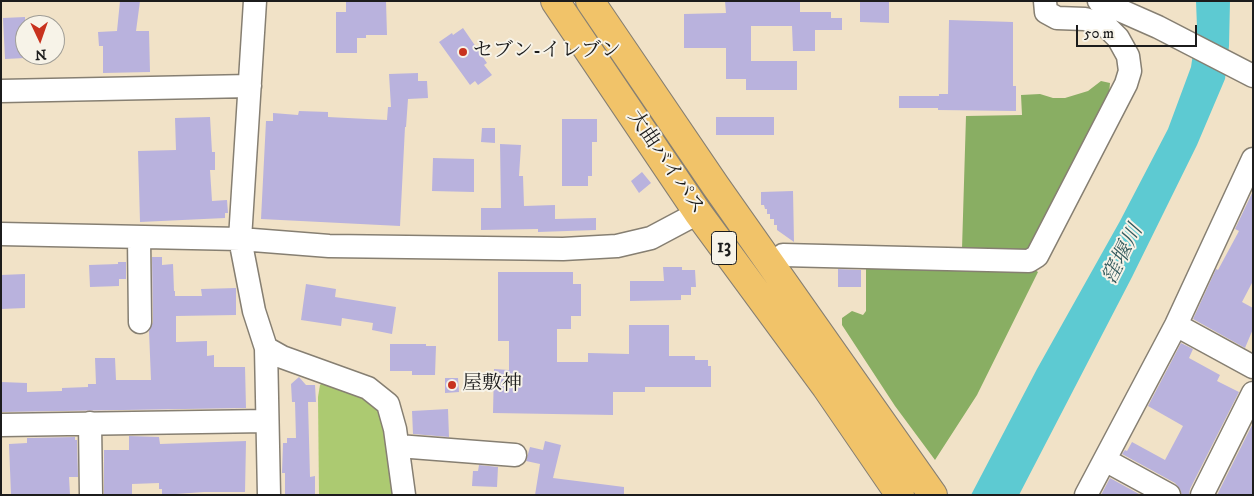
<!DOCTYPE html>
<html>
<head>
<meta charset="utf-8">
<style>
  body { margin:0 }
  #map { position:relative; width:1254px; height:496px; overflow:hidden; background:#f1e2c7; font-family:"IM FELL DW Pica",serif }
  canvas { display:block }
  .frame { position:absolute; inset:0; border:2px solid #1c1c1c; pointer-events:none }
  .north { position:absolute; left:15px; top:15px; width:50px; height:50px; box-sizing:border-box; background:#f7f3e8; border:1px solid #9f9d96; border-radius:50%; rotate:177deg; font-size:14px; font-weight:700; line-height:20px; text-align:center; color:#1c1c1c }
  .north::after { content:''; display:block; margin:auto; width:18px; height:22px; background:#c8321e; clip-path:polygon(50% 0,100% 100%,50% 72%,0 100%) }
  .scale { position:absolute; left:1076px; top:25px; width:121px; height:22px; box-sizing:border-box; border:2px solid #1c1c1c; border-top:0; padding-left:6px; font-size:15px; line-height:18px; white-space:nowrap; color:#1c1c1c; -webkit-text-stroke:4px #f7f3e8; paint-order:stroke }
</style>
</head>
<body>
<div id="map">
<canvas width="1254" height="496"></canvas>
<div class="frame"></div>
<div class="north">N</div>
<div class="scale">50 m</div>
</div>
<script>
const ctx = document.querySelector('canvas').getContext('2d');
ctx.lineJoin = 'round';
function fillPath(path, color) { ctx.fillStyle = color; ctx.fill(path, 'evenodd'); }
const shape = rows => new Path2D(rows.map(r => 'M' + r).join(''));
function stroke(path, color, width, dash) { ctx.strokeStyle = color; ctx.lineWidth = width; ctx.lineCap = dash ? 'butt' : 'round'; ctx.setLineDash(dash || []); ctx.stroke(path); }
function label(font, color, halo, rows, align = 'center') {
  ctx.font = font + ' "IM FELL DW Pica","Noto Serif JP",serif'; ctx.lineWidth = 4; ctx.setLineDash([]); ctx.textBaseline = 'middle'; ctx.strokeStyle = halo; ctx.fillStyle = color; for (const [text, x, y, turn = 0] of rows) {
    ctx.save(); ctx.translate(x, y); ctx.rotate((+turn || 0) * Math.PI / 180); ctx.textAlign = isNaN(turn) ? turn : align; if (halo) ctx.strokeText(text, 0, 0); ctx.fillText(text, 0, 0); ctx.restore();
  }
}
fillPath(shape([
  [324,381,380,403,396,495,319,495,318,397,320,385]
]), '#acca71');
fillPath(shape([
  [1101,81,1110,83,1108,105,1035,252,962,249,966,116,1022,115,1021,95,1040,94,1053,98,1065,98,1088,91],
  [866,267,1031,267,1038,272,977,395,935,460,895,406,842,325,842,318,852,311,863,315,866,311]
]), '#89ae63');
fillPath(shape([
  [1196,1,1230,1,1229,46,1225,79,1197,145,1132,277,1019,495,971,495,1037,369,1120,221,1168,129,1191,67,1197,27]
]), '#5dcad2');
fillPath(shape([
  [120,1,140,1,136,31,149,31,150,72,103,73,103,46,99,46,98,32,117,31],
  [346,1,386,1,387,35,366,35,366,38,357,38,357,53,336,53,336,12,346,12],
  [725,1,800,1,800,12,831,12,831,18,842,18,842,30,815,30,815,51,793,51,792,26,751,26,751,61,797,61,797,90,746,90,746,79,726,79,726,48,684,48,684,14,726,13],
  [860,1,889,1,889,23,860,22],
  [25,17,25,58,5,59,3,18],
  [949,20,1013,22,1013,86,1016,86,1016,111,938,110,938,108,899,108,899,96,939,96,939,94,948,94],
  [463,28,487,63,484,65,492,75,478,85,475,81,470,85,439,42,452,33,453,35],
  [418,73,418,81,427,81,428,98,408,99,406,127,405,127,400,226,261,219,266,121,273,121,273,113,298,115,299,111,328,112,328,117,387,120,388,107,391,107,389,74],
  [210,117,212,152,215,152,215,170,210,170,212,201,227,200,228,213,225,213,225,218,140,222,138,151,176,150,175,118],
  [716,117,774,117,774,135,716,135],
  [562,119,597,119,597,142,592,142,592,176,588,176,588,186,562,186],
  [482,128,495,128,495,143,481,142],
  [500,144,521,145,519,176,523,176,524,206,555,205,555,219,596,218,596,230,538,232,538,229,481,230,481,208,501,208],
  [433,158,474,159,474,192,432,191],
  [642,172,651,183,639,193,631,181],
  [793,191,794,242,777,230,777,225,774,225,774,219,770,219,770,214,767,214,767,209,765,209,764,205,761,205,761,192],
  [1253,191,1253,281,1242,302,1253,308,1253,329,1245,348,1193,319,1216,269,1218,270,1239,231,1235,229],
  [152,257,162,257,162,265,173,264,174,291,175,291,175,296,202,296,201,289,236,288,236,315,176,316,176,342,207,341,207,356,214,355,214,367,245,367,246,408,1,412,1,382,27,383,27,392,62,391,62,388,88,387,88,384,96,384,95,358,115,358,116,380,151,380,149,331,153,322],
  [118,262,126,262,126,279,119,279,119,286,90,287,89,265,118,264],
  [663,267,682,267,682,270,695,270,696,287,691,287,691,295,681,295,681,300,630,301,630,281,664,281],
  [838,269,861,270,861,287,838,287],
  [498,272,573,272,573,284,581,284,581,316,571,316,571,329,557,329,557,362,588,362,588,353,629,354,629,325,669,325,669,356,695,356,695,360,708,360,708,366,711,366,711,387,645,387,645,392,613,392,613,415,493,413,494,369,509,370,509,341,498,341],
  [25,274,25,308,1,309,1,275],
  [306,284,336,289,335,297,396,307,392,334,372,330,373,323,342,318,341,326,301,320],
  [1181,343,1193,349,1189,358,1220,375,1217,381,1239,392,1190,489,1189,495,1182,495,1180,489,1175,483,1122,454,1125,450,1127,451,1132,442,1165,460,1183,426,1148,406],
  [390,344,426,344,426,346,436,346,435,375,412,375,412,371,390,371],
  [299,377,306,385,315,385,316,402,308,402,310,477,315,476,315,495,285,495,285,473,282,473,283,443,287,443,287,438,296,438,295,402,292,402,291,384],
  [445,378,458,378,459,392,445,393],
  [448,409,449,437,413,434,412,411],
  [1253,423,1253,495,1217,495],
  [129,436,159,437,160,444,246,441,245,492,204,492,162,495,162,489,159,489,159,483,132,484,132,495,104,495,104,450,129,450],
  [75,437,75,440,77,440,78,477,69,477,70,495,11,495,9,444,27,443,27,438],
  [545,441,561,445,553,478,624,487,624,495,535,495,540,464,526,461,530,447,543,450],
  [479,465,498,467,497,487,472,486,473,471,478,471],
  [1110,478,1139,494,1139,495,1101,495]
]), '#b9b2dd');
const minor = shape([
  [255,1,240,239,254,311,266,348,282,357,368,388,388,404,395,429,404,495],
  [1099,1,1158,27,1253,76],
  [1,91,250,86],
  [1,234,240,239,329,246,563,249,617,246,651,238,698,213],
  [139,237,140,322],
  [783,255,1029,261,1037,256,1126,84,1130,71,1128,56,1118,38,1106,26,1085,19,1057,18,1046,12,1045,1],
  [1176,325,1253,367],
  [266,348,269,495],
  [90,423,91,495],
  [1,425,267,421],
  [398,446,515,455],
  [1105,460,1169,495],
  [1086,495,1176,325,1253,159],
  [1202,495,1253,393]
]);
const highway = shape([
  [555,1,698,213,826,387,900,495],
  [590,1,715,185,933,495]
]);
stroke(minor, '#867f72', 25);
stroke(highway, '#867f72', 30);
stroke(minor, '#fff', 22);
stroke(highway, '#f1c369', 28);
for (const [x, y, r, color] of [
  [463,52,5,"#c8321e"],
  [452,385,5,"#c8321e"]
]) { const dot = new Path2D(); dot.arc(x, y, r, 0, 2 * Math.PI); ctx.fillStyle = color; ctx.fill(dot); stroke(dot, '#f7f3e8', 2); }
for (const [x, y, w] of [
  [724,248,25]
]) { const box = new Path2D(); box.roundRect(x - w / 2, y - 16.5, w, 33, 4); ctx.fillStyle = '#f7f3e8'; ctx.fill(box); stroke(box, '#1c1c1c', 1); }
label('bold 19px', '#1c1c1c', null, [
  ["13",724,248]
]);
label('20px', '#1c1c1c', '#f7f3e8', [
  ["セブン-イレブン",473,52],
  ["屋敷神",462,385]
], 'left');
label('20px', '#1c1c1c', '#f7f3e8', [
  ["大曲バイパス",665,163,56]
]);
label('italic 21px', '#33595c', '#f7f3e8', [
  ["窪堰川",1124,255,-63]
]);
</script>
</body>
</html>
